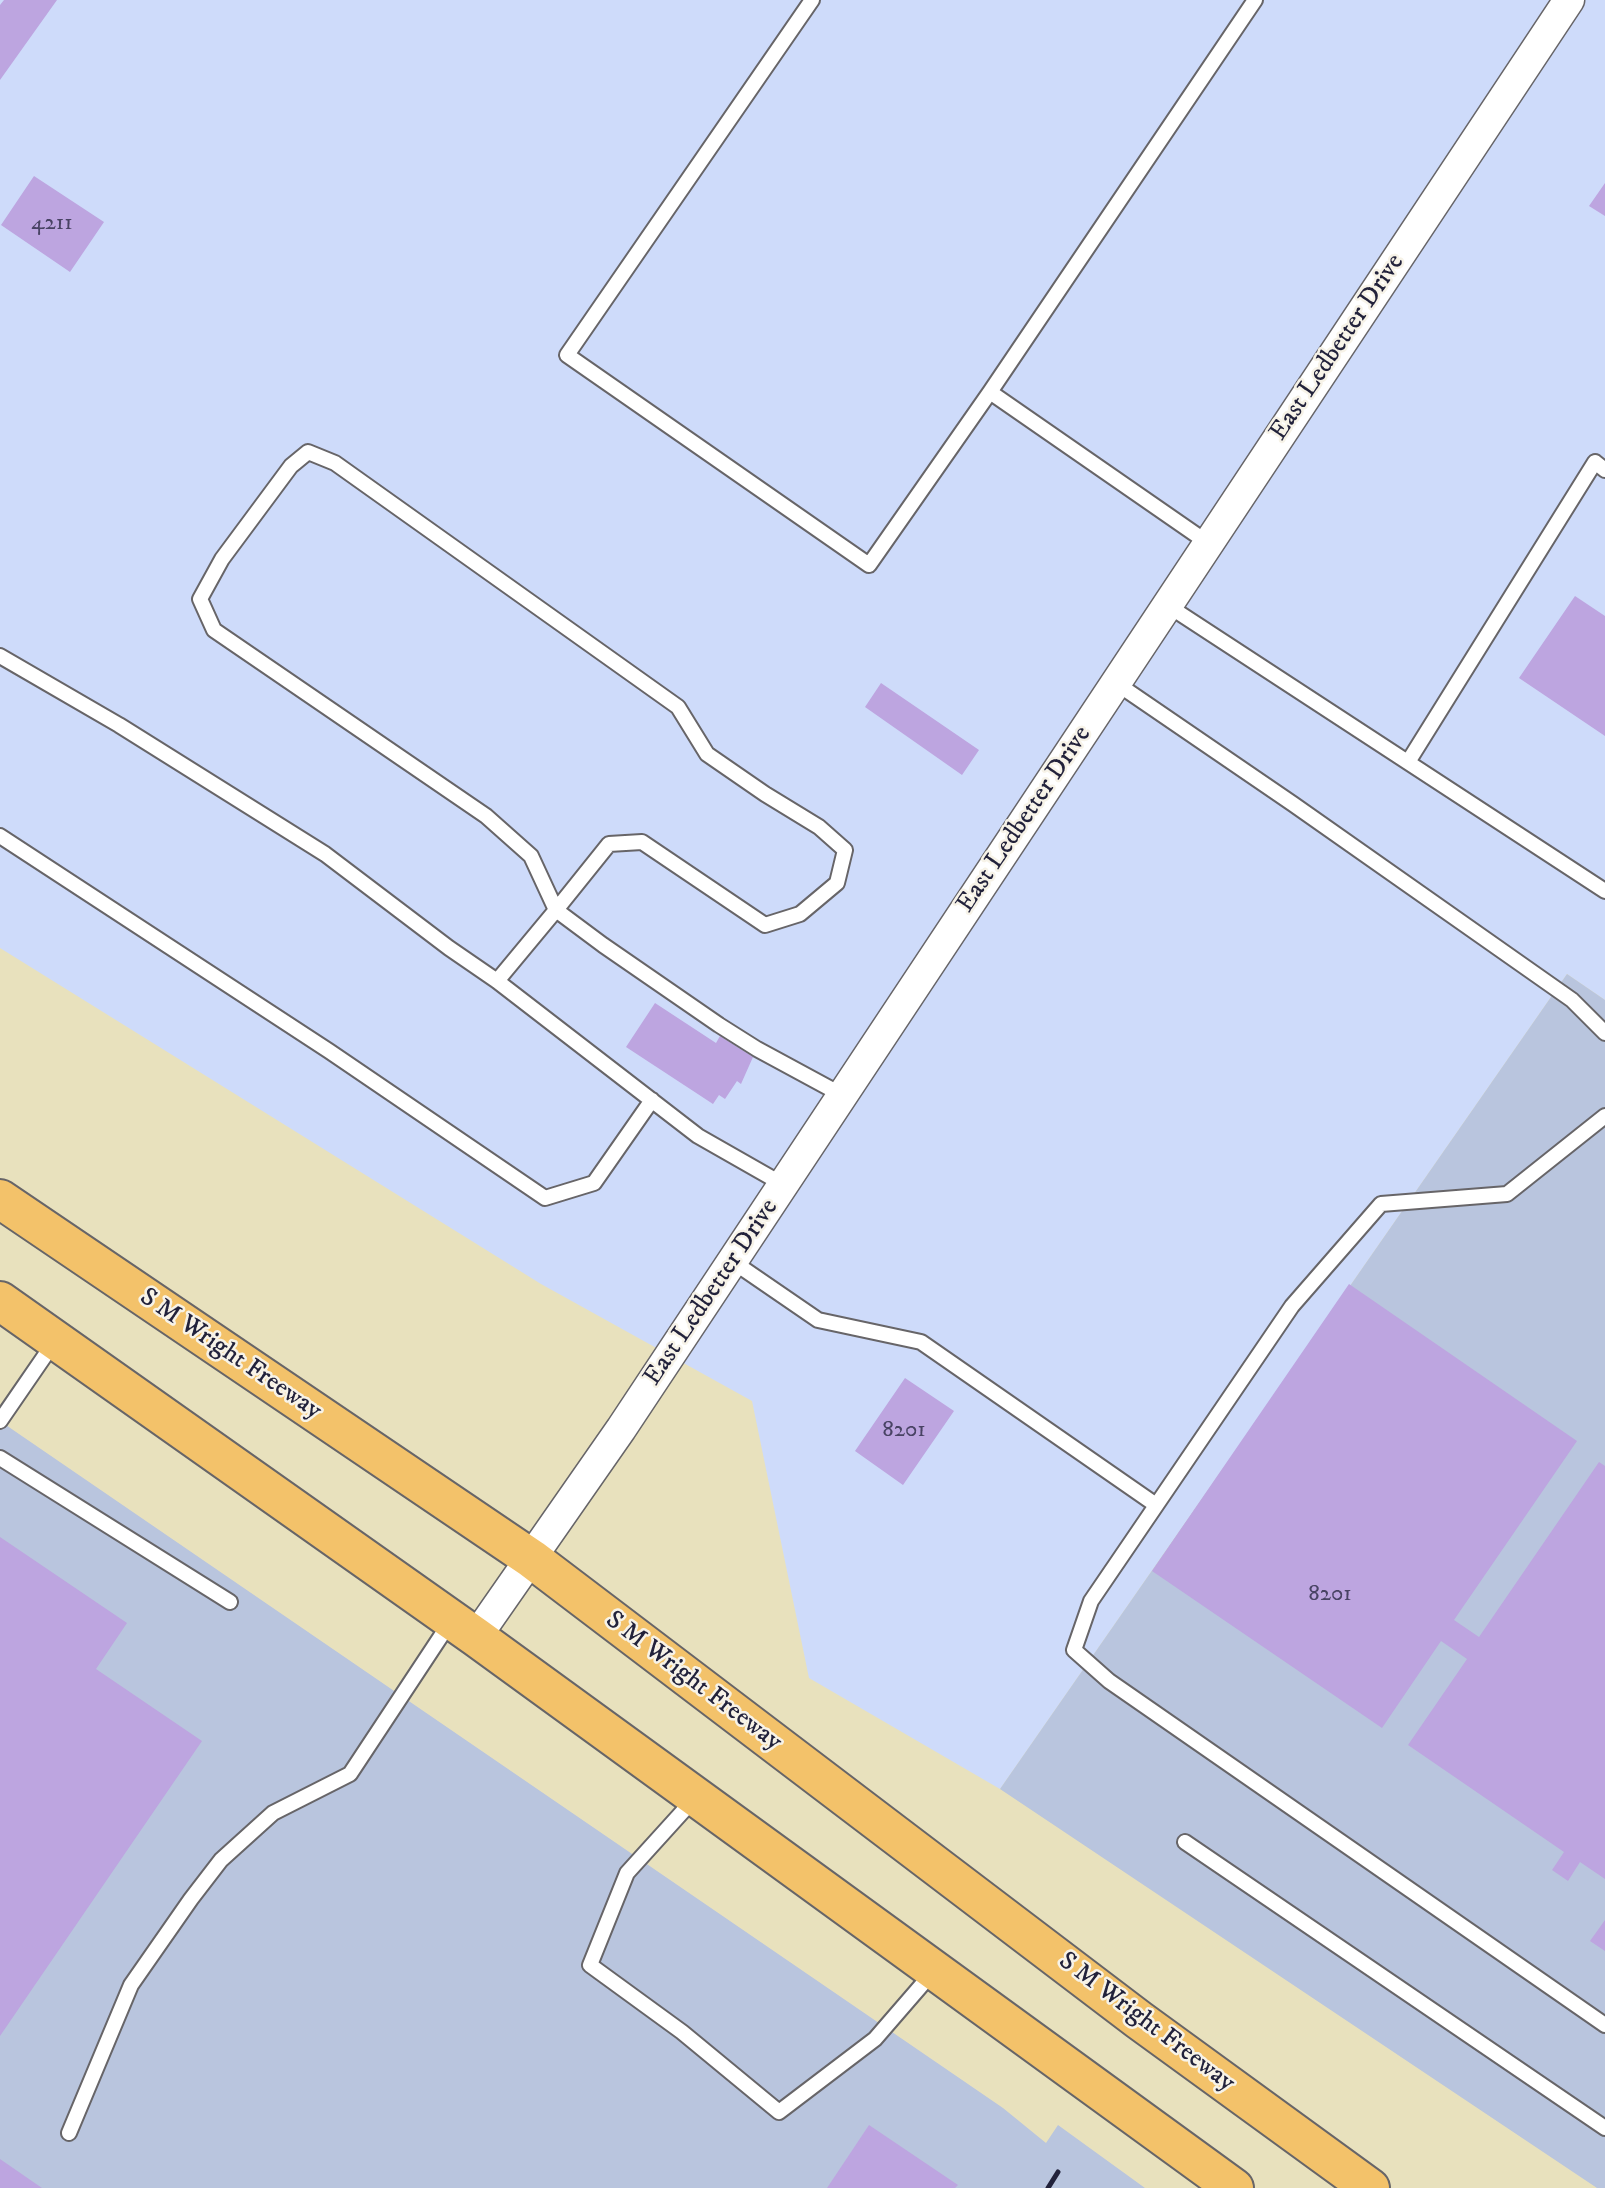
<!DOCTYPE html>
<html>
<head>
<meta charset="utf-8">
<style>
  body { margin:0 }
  canvas { display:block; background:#e8e1bd }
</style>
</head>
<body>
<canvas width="1605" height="2188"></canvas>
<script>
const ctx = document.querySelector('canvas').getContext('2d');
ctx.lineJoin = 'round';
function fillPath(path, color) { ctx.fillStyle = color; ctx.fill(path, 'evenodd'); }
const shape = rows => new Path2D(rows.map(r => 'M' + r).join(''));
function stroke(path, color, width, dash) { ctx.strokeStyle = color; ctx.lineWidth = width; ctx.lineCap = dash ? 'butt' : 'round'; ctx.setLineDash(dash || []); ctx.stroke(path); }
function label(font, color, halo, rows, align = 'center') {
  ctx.font = font + ' "IM FELL DW Pica",serif'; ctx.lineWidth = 5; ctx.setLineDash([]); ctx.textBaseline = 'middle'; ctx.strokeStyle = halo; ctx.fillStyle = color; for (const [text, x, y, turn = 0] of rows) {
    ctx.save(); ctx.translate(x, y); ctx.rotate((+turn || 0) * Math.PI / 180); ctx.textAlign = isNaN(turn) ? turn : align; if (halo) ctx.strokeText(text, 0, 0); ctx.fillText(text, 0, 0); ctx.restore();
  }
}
fillPath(shape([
  [0,0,1605,0,1605,1000,1567,974,1000,1789,809,1678,752,1401,541,1284,0,948]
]), '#cedbfa');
fillPath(shape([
  [1567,974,1605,1000,1605,2188,1597,2188,1000,1789],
  [0,1421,1003,2108,1046,2143,1058,2125,1145,2188,0,2188]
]), '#b9c5de');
fillPath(shape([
  [4,0,57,0,0,80,0,5],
  [34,176,104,222,70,272,1,225],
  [1605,183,1605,216,1589,206],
  [1575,596,1605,616,1605,736,1519,678],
  [881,683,979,750,962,775,865,707],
  [655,1003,716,1043,720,1036,753,1057,741,1084,737,1081,725,1099,719,1095,713,1104,626,1047],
  [1349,1284,1577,1441,1454,1620,1479,1637,1599,1462,1605,1466,1605,1879,1580,1862,1568,1881,1552,1870,1564,1852,1408,1745,1467,1659,1441,1641,1382,1728,1152,1571],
  [905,1378,954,1411,903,1485,855,1451],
  [0,1537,127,1623,96,1669,202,1741,0,2036],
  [1605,1920,1605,1951,1590,1941],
  [869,2125,958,2185,955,2188,827,2188],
  [0,2159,42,2188,0,2188]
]), '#bda5e0');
const service = shape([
  [812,0,567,355,869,565,990,392,1255,0],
  [990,392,1208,543],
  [1167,605,1605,891],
  [0,656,119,725,325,854,449,948,497,981,698,1136,784,1185],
  [1116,683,1293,804,1572,1000,1605,1033],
  [1408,762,1595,462,1605,470],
  [0,836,329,1051,545,1198,594,1183,652,1100],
  [497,981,556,910,609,844,642,842,765,925,800,914,837,883,845,850,819,827,765,794,707,754,678,707,335,463,308,452,291,466,222,559,200,599,214,630,486,816,531,856,556,910,603,945,719,1025,757,1049,842,1095],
  [1605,1116,1507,1194,1381,1204,1292,1306,1091,1601,1074,1650,1109,1681,1605,2025],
  [732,1261,818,1320,921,1342,1156,1505],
  [0,1421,55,1341],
  [0,1458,230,1602],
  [695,1798,627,1873,590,1965,682,2032,779,2112,875,2039,933,1972],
  [1185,1842,1605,2128],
  [69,2133,131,1985,191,1899,221,1860,273,1813,350,1774,451,1621]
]);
const minor = shape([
  [476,1637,621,1429,1569,0]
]);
const primary = shape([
  [0,1199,532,1559,1139,2020,1370,2188],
  [0,1301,476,1637,1234,2188]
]);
stroke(service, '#676568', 18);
stroke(minor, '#676568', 33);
stroke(primary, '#676568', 42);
stroke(service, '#fff', 14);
stroke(minor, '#fff', 30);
stroke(primary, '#f3c26a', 38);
stroke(shape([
  [1048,2188,1058,2172]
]), '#22223b', 5);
label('23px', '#494364', null, [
  ["4211",52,224],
  ["8201",904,1431],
  ["8201",1330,1595]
]);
label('26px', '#22223b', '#f7f3e8', [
  ["East Ledbetter Drive",1338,348,-56],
  ["East Ledbetter Drive",1025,820,-56],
  ["East Ledbetter Drive",712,1293,-56],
  ["S M Wright Freeway",230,1355,34],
  ["S M Wright Freeway",693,1682,37],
  ["S M Wright Freeway",1146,2023,37]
]);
</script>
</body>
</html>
